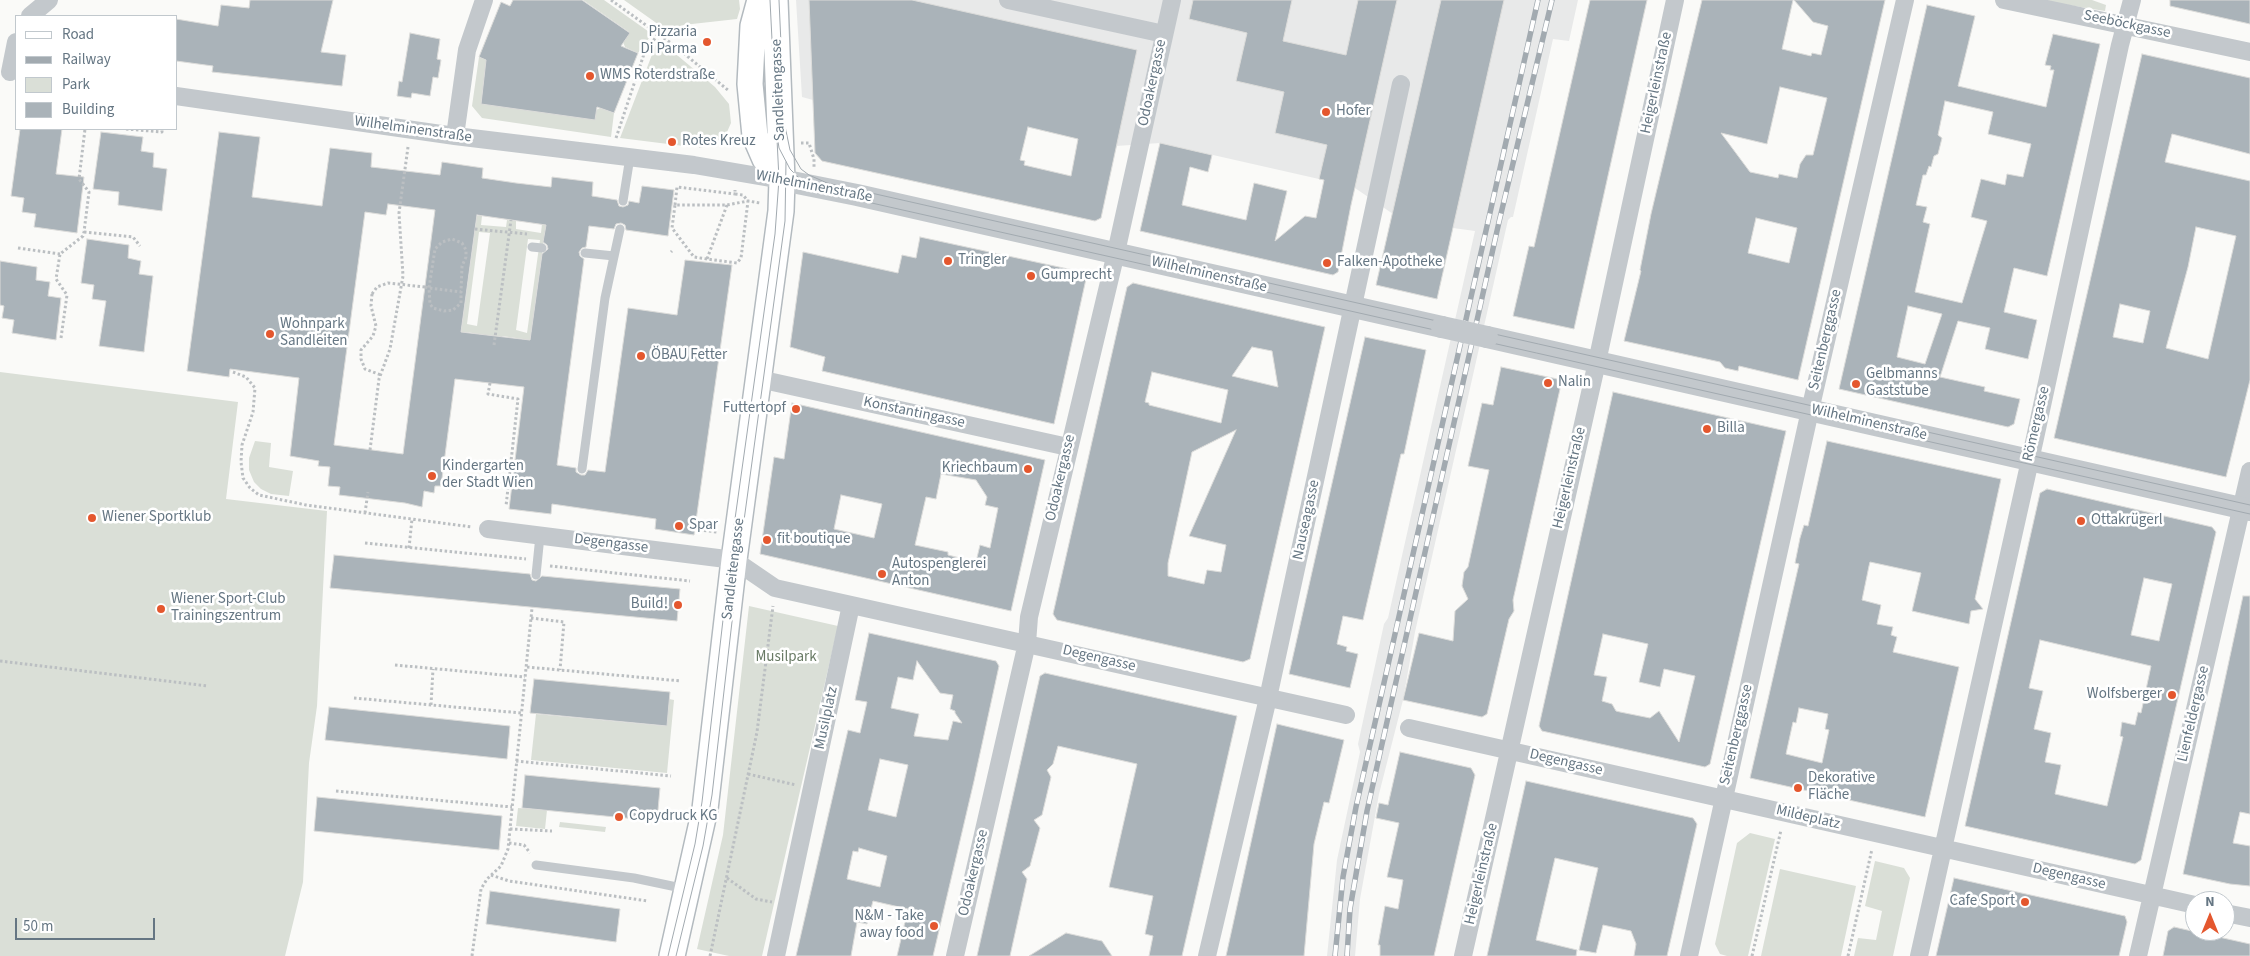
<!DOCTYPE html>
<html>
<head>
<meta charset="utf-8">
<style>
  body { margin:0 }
  #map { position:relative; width:2250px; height:956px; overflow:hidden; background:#fafaf8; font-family:"Source Sans 3",sans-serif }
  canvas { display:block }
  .legend { position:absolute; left:15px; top:15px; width:162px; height:115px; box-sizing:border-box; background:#fff; border:1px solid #c1c8cd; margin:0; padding:6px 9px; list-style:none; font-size:15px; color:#657683 }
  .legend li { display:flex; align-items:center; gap:10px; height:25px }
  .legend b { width:25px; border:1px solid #c1c8cd }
  .north { position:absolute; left:2185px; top:891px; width:50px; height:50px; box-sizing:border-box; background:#fff; border:1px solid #c1c8cd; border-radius:50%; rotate:0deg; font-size:14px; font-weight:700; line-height:20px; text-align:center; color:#657683 }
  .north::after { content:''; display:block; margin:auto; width:18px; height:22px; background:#e4572e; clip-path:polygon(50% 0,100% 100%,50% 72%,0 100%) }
  .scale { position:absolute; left:15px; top:918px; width:140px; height:22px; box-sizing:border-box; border:2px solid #657683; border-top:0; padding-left:6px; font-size:15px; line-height:18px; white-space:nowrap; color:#657683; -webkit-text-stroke:4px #fff; paint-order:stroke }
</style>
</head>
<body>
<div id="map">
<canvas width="2250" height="956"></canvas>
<ul class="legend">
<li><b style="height:6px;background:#fff"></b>Road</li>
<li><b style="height:6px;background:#a2aab0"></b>Railway</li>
<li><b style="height:14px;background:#dadfd7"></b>Park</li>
<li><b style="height:14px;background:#aab3b9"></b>Building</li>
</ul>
<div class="north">N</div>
<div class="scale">50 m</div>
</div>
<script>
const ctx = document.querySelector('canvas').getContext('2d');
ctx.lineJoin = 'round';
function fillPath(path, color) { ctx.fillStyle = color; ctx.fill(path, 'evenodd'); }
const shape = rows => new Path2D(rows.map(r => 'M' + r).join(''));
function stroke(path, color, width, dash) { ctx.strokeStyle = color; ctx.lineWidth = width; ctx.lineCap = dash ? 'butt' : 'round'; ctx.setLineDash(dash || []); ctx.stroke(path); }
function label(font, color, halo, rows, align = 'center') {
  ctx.font = font + ' "Source Sans 3",sans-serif'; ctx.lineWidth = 5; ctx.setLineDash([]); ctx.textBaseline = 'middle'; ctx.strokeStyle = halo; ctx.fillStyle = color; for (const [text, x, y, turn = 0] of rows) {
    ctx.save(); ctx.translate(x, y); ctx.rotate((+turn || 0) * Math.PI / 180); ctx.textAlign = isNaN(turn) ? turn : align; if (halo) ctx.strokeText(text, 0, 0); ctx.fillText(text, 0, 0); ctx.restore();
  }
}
fillPath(shape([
  [796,0,1578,0,1569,41,1553,39,1513,217,1511,217,1508,220,1415,632,1403,700,1379,794,1360,899,1355,956,1327,956,1337,860,1360,752,1358,744,1384,624,1388,618,1475,231,1453,228,1393,214,1355,188,1319,179,1160,143,1116,146,1011,124,994,199,871,172,813,100,802,97]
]), '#e8e9e9');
fillPath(shape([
  [583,0,604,0,652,34,638,53,625,47,623,42,629,32],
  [624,0,739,0,740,9,737,19,683,25,676,37],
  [2037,0,2092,0,2106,5,2105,11],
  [658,39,715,87,729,104,731,123,727,132,713,145,699,148,699,141,685,140,684,146,676,145,675,141,669,141,668,144,620,138],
  [479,57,489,61,485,71,481,104,596,110,600,108,614,113,611,137,482,118,472,106],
  [477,216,482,216,481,225,506,227,507,220,516,221,516,229,541,233,542,224,546,225,530,340,502,336,500,345,491,336,466,332,464,341,460,340],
  [479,232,490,233,477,326,467,324],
  [528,239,540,240,527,333,516,330],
  [0,372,238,402,226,499,327,511,317,706,309,763,303,882,285,956,0,956],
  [255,441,271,443,269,467,293,471,289,496,271,494,261,489,254,482,249,470,249,458],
  [749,606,838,626,762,956,729,956,697,949,723,835],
  [669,699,674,700,667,773,531,760,536,714,666,726],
  [518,808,547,810,545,829,516,826],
  [560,822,606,827,605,832,559,827],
  [1750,833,1775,839,1748,956,1727,956,1720,954,1715,944,1737,843],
  [1875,861,1904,868,1910,878,1893,956,1854,956,1858,938,1876,940,1882,911,1865,906],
  [1780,869,1856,886,1841,956,1761,956]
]), '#dadfd7');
const building = shape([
  [250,0,333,0,321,52,346,55,342,86,212,72,213,66,176,61,176,19,218,26,221,5,249,8,250,0],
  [513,0,582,0,630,33,621,46,638,53,614,113,597,107,595,120,481,104,486,60,479,57,501,2,510,6,513,0],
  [809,0,912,0,1137,50,1101,218,1095,221,822,161,815,153,809,0],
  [1028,127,1078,139,1071,176,1024,165,1025,161,1020,160,1028,127],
  [1193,0,1292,0,1283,41,1346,55,1358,0,1397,0,1351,205,1338,272,1333,275,1140,231,1160,143,1212,155,1208,172,1190,167,1182,205,1246,220,1254,183,1287,191,1275,241,1305,216,1316,218,1324,180,1319,179,1327,145,1275,133,1284,92,1236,81,1247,33,1189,19,1193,0],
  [1441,0,1504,0,1437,299,1376,285,1441,0],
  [1590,0,1647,0,1574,329,1513,316,1529,246,1534,247,1590,0],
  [1702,0,1793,0,1782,49,1811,56,1812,53,1821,55,1828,26,1813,22,1794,0,1885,0,1798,380,1739,366,1738,371,1725,368,1720,362,1624,341,1641,271,1640,270,1651,214,1702,0],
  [1780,87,1827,98,1813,155,1806,155,1800,164,1797,178,1779,174,1778,178,1750,172,1721,133,1767,144,1780,87],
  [1756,218,1797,228,1789,263,1748,253,1756,218],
  [2170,0,2250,0,2250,24,2170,6,2170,0],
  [1927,5,1975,16,1958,86,2046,107,2054,70,2050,70,2051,66,2045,65,2053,34,2100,44,2047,276,2014,268,2004,312,2037,320,2028,359,1985,349,1990,328,1958,321,1940,377,1985,387,1984,391,2020,399,2014,424,2008,427,1839,389,1927,5],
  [1945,101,1993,112,1988,134,2031,144,2023,177,2007,174,2005,185,1981,179,1971,217,1987,221,1962,303,1915,292,1930,224,1923,222,1927,207,1916,205,1923,175,1926,175,1929,166,1931,167,1934,156,1938,154,1942,138,1938,135,1945,101],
  [1908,306,1942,314,1925,364,1897,357,1908,306],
  [410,33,440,39,437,59,441,60,438,78,433,77,430,96,412,93,411,98,397,96,399,81,402,82,410,33],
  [2142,54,2250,78,2250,154,2172,134,2165,162,2250,181,2250,380,2226,477,2054,438,2142,54],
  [2196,227,2236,236,2208,359,2166,348,2188,267,2196,227],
  [2120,304,2150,311,2143,343,2113,337,2120,304],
  [20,129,62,129,56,174,84,177,77,233,34,227,36,214,22,212,24,198,11,196,20,129],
  [101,132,143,137,141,151,154,153,153,167,167,169,162,211,118,205,119,192,93,189,101,132],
  [219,132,260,137,252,197,322,206,330,148,372,153,371,167,440,175,442,162,483,168,482,178,516,183,551,187,552,177,593,182,592,196,617,200,619,206,623,207,628,205,629,201,639,203,642,186,674,190,668,236,626,230,625,225,621,223,616,224,614,229,589,226,586,247,582,248,579,252,580,256,584,259,557,465,576,468,576,472,581,475,585,475,588,470,605,472,628,308,677,315,685,260,732,265,694,535,655,529,656,519,552,504,551,514,509,509,524,387,455,379,441,486,435,486,434,493,424,491,422,507,405,503,339,495,340,487,328,486,330,467,318,466,319,461,290,456,299,378,230,369,229,377,187,371,219,132],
  [388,204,435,210,403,454,334,445,365,212,386,215,388,204],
  [477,215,546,225,543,242,547,245,548,249,542,254,530,340,461,332,477,215],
  [920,237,1082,272,1086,279,1054,424,822,371,825,357,790,347,803,252,898,273,902,255,916,258,920,237],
  [87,239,129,245,128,258,141,261,139,274,153,276,144,352,99,346,106,301,92,299,94,285,81,283,87,239],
  [0,261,37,267,36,280,50,282,48,296,61,298,56,340,12,333,14,320,2,318,4,306,0,305,0,261],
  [1133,283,1325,327,1250,659,1243,662,1057,620,1053,614,1127,287,1133,283],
  [1252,347,1272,351,1278,387,1232,376,1252,347],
  [1152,372,1228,390,1221,423,1149,405,1149,403,1145,402,1152,372],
  [1236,430,1189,536,1226,545,1221,572,1207,570,1204,584,1168,576,1168,563,1192,452,1236,430],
  [1365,337,1426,350,1404,454,1401,454,1363,620,1343,616,1337,644,1347,647,1346,651,1358,654,1350,688,1289,674,1365,337],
  [1501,367,1562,380,1513,600,1514,611,1509,619,1487,714,1482,717,1403,700,1419,633,1453,641,1455,611,1468,599,1462,586,1464,572,1468,567,1489,470,1468,466,1482,403,1493,405,1501,367],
  [1613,392,1786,431,1710,764,1705,767,1542,731,1539,726,1613,392],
  [1603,634,1648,644,1639,682,1660,687,1664,669,1695,676,1679,742,1659,711,1650,718,1620,712,1616,711,1612,704,1602,701,1607,677,1594,675,1603,634],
  [792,403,1045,460,1011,611,760,554,774,457,784,459,792,403],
  [941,474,976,480,987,497,985,505,998,508,990,548,980,545,976,562,948,555,948,552,915,545,926,497,936,499,941,474],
  [841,495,882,504,874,538,834,529,841,495],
  [1827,441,2001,479,1975,599,1983,609,1971,611,1969,624,1912,611,1921,573,1870,562,1869,566,1862,600,1881,605,1877,624,1893,627,1891,635,1897,637,1893,652,1959,667,1925,817,1750,778,1799,564,1795,563,1800,538,1804,525,1808,526,1827,441],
  [1799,708,1828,714,1825,729,1829,730,1822,763,1786,754,1793,722,1796,723,1799,708],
  [2047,489,2212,527,2216,532,2141,860,2135,864,1965,826,2040,493,2047,489],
  [2144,578,2172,584,2159,641,2131,635,2144,578],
  [2040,640,2151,666,2141,713,2138,712,2135,725,2122,722,2120,736,2123,737,2107,806,2055,794,2061,765,2045,762,2051,733,2034,729,2043,691,2029,688,2040,640],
  [334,555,530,574,532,580,536,581,542,576,680,589,677,621,330,588,334,555],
  [2243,596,2250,596,2250,814,2240,812,2233,843,2250,846,2250,886,2230,884,2183,874,2243,596],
  [869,633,996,661,999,666,974,781,933,956,897,956,908,909,873,901,867,924,857,922,851,956,796,956,848,730,860,733,867,702,855,700,869,633],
  [917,661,940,693,953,695,950,709,955,711,955,713,962,723,953,721,948,740,914,736,919,714,891,708,898,677,913,680,917,661],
  [880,759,908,765,896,817,868,810,880,759],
  [859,848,887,856,880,887,847,879,853,851,858,852,859,848],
  [1045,673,1237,716,1182,956,1149,956,1153,936,1145,934,1153,896,1109,887,1137,764,1058,746,1053,764,1047,770,1051,777,1042,815,1034,820,1040,828,1030,866,1022,872,1027,879,1010,956,977,956,1040,676,1045,673],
  [534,679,670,692,667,726,530,713,534,679],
  [329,707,510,726,507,759,325,740,329,707],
  [1277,724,1344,740,1329,803,1324,802,1314,844,1304,956,1226,956,1277,724],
  [1400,752,1471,768,1475,775,1434,956,1380,956,1380,945,1378,945,1385,906,1398,909,1403,880,1387,877,1399,823,1376,818,1379,803,1388,805,1400,752],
  [525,775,660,788,657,821,522,808,525,775],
  [1526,781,1693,818,1697,824,1667,956,1634,956,1636,944,1631,931,1603,925,1596,953,1579,950,1598,868,1555,858,1536,940,1577,950,1576,956,1487,956,1526,781],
  [317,797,502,816,499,850,314,831,317,797],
  [1954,878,2125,916,2127,922,2119,956,1936,956,1954,878],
  [490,891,620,909,616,942,486,924,490,891],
  [2174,927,2250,944,2250,956,2163,956,2168,931,2174,927],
  [1066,933,1102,941,1112,956,1029,956,1066,933]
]);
fillPath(building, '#aab3b9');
stroke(building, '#dcdcda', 1);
const secondary = shape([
  [760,0,753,26,750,84,755,136,765,159,782,180],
  [672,956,705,809,734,560,781,211,782,180,775,0]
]);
stroke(secondary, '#b3babf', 28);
stroke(shape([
  [611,0,675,46,729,91],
  [126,129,162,132,162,129],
  [616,138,644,54,658,34],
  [801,143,809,143,814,159,814,167],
  [675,205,677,187,735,194],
  [727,205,707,259,737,263,741,258,748,201,743,195,735,194,735,190],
  [475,229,527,234],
  [84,232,133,237,140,246],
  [18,248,60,254],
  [671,252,672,251],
  [707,259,694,257,672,228,675,205,727,205,748,201,760,203],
  [425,287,429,288,461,292,462,266,466,257,466,250,462,243,452,239,442,242,435,249,429,288,430,304,433,308,444,311,453,310,461,303,461,292],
  [372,294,371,306,376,326,373,336,361,350,361,359,365,369,381,375],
  [61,338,67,295,56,279,60,254,83,236,84,232,89,192,79,179,85,129],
  [494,345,511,220],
  [233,372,246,377,255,388,253,412,242,445,241,462,243,478,250,488,259,495,306,505,472,527],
  [490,383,488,394,518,399,506,506],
  [370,450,379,379,390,349,403,276,399,213,408,147],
  [365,513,368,492],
  [699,530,717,532],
  [365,543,526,559],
  [409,548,412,519],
  [550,566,690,581],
  [531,618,564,622,560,670],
  [0,661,208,686],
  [395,665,525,677],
  [527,667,681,681],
  [354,698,521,713],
  [431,705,433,669],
  [516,761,671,776],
  [748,774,796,785],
  [336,791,512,807],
  [510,829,552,831],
  [509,843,524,845,530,853],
  [491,875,509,881,648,901],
  [727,878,756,899,772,902],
  [472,956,481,889,487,879,501,866,508,849,532,608],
  [710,956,757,732,773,606],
  [1752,956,1781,830],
  [1848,956,1872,849]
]), '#bbbfc2', 3, [2.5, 2.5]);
stroke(shape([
  [623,201,630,157],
  [532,247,542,248],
  [585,253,614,256],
  [582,469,605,298,620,229],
  [536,575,540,536],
  [536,865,634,878,686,889]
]), '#c3c8cc', 9);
stroke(shape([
  [1008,0,1164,34],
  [2004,0,2250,52],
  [30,16,49,0],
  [10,72,16,42],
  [176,96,455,136,694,165,782,180],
  [455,136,467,50,484,0],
  [759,379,1068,447],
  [488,529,734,560,775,588,1346,715],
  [1409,728,2195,905],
  [2225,913,2250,918],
  [776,956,851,605],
  [955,956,1027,643,1029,617,1115,257,1172,0],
  [1207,956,1268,698,1401,84],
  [1463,956,1597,362,1675,0],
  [1689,956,1811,406,1905,0],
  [1919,956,2035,438,2120,45,2132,0],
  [2138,956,2250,471]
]), '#c3c8cc', 18);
stroke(shape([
  [782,180,857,195,1442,327],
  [1487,337,2250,510]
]), '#c3c8cc', 22);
stroke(secondary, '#fff', 25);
stroke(shape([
  [779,0,785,132],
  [785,126,790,150,801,169,809,175,827,183,2250,505],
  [776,128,779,148,790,169,804,183,823,192,2250,514],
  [668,956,695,844,702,802,733,533,775,234,779,179,770,0],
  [676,956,703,846,712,795,742,535,785,221,786,162]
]), '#a2aab0', 1);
const rail = shape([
  [1335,956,1343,877,1356,807,1538,0],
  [1347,956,1350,909,1367,811,1499,222,1552,0]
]);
stroke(rail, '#a2aab0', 5.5);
stroke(rail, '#fff', 4, [11]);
stroke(shape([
  [372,294,377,287,388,283,425,287]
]), '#bbbfc2', 3, [2.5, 2.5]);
stroke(shape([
  [1442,327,1487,337]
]), '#c3c8cc', 22);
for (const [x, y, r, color] of [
  [707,42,5,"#e4572e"],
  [590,76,5,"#e4572e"],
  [1326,112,5,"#e4572e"],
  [672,142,5,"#e4572e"],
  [948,261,5,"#e4572e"],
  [1327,263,5,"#e4572e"],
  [1031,276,5,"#e4572e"],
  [270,334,5,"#e4572e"],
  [641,356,5,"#e4572e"],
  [1548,383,5,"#e4572e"],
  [1856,384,5,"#e4572e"],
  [796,409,5,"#e4572e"],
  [1707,429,5,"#e4572e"],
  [1028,469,5,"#e4572e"],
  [432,476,5,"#e4572e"],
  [92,518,5,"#e4572e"],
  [2081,521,5,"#e4572e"],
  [679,526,5,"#e4572e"],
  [767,540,5,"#e4572e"],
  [882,574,5,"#e4572e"],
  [678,605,5,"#e4572e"],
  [161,609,5,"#e4572e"],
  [2172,695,5,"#e4572e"],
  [1798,788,5,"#e4572e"],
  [619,817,5,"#e4572e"],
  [2025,902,5,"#e4572e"],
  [934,926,5,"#e4572e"]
]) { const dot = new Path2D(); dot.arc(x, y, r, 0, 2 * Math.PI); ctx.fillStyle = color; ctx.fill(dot); stroke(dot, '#fff', 2); }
label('15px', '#657683', '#fff', [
  ["Seeböckgasse",2127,25,12],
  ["Odoakergasse",1153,83,-78],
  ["Heigerleinstraße",1657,83,-78],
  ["Sandleitengasse",779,90,-92],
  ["Wilhelminenstraße",413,130,8],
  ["Wilhelminenstraße",814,187,11],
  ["Wilhelminenstraße",1209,275,13],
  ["Seitenberggasse",1826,340,-77],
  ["Konstantingasse",914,413,12],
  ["Wilhelminenstraße",1869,423,13],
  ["Römergasse",2037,424,-77],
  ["Odoakergasse",1061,478,-77],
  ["Heigerleinstraße",1570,478,-77],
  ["Nauseagasse",1307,520,-78],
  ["Degengasse",611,544,7],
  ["Sandleitengasse",734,569,-83],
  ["Degengasse",1099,659,13],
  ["Lienfeldergasse",2194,714,-77],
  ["Musilplatz",827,718,-78],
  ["Seitenberggasse",1737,735,-77],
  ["Degengasse",1566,763,13],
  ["Mildeplatz",1808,818,13],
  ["Odoakergasse",974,873,-77],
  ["Heigerleinstraße",1482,874,-77],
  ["Degengasse",2069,877,13]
]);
label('15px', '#657683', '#fff', [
  ["Pizzaria",697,33,"right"],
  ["Di Parma",697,50,"right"],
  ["WMS Roterdstraße",600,76],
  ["Hofer",1336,112],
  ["Rotes Kreuz",682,142],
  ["Tringler",958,261],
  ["Falken-Apotheke",1337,263],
  ["Gumprecht",1041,276],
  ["Wohnpark",280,325],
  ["Sandleiten",280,342],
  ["ÖBAU Fetter",651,356],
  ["Gelbmanns",1866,375],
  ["Gaststube",1866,392],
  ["Nalin",1558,383],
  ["Futtertopf",786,409,"right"],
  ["Billa",1717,429],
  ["Kindergarten",442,467],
  ["der Stadt Wien",442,484],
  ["Kriechbaum",1018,469,"right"],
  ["Wiener Sportklub",102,518],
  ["Ottakrügerl",2091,521],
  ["Spar",689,526],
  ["fit boutique",777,540],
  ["Autospenglerei",892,565],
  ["Anton",892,582],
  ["Wiener Sport-Club",171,600],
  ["Trainingszentrum",171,617],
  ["Build!",668,605,"right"],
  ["Wolfsberger",2162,695,"right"],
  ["Dekorative",1808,779],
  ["Fläche",1808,796],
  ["Copydruck KG",629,817],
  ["Cafe Sport",2015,902,"right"],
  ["N&M - Take",924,917,"right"],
  ["away food",924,934,"right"]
], 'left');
label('15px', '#687a64', '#fff', [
  ["Musilpark",786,658]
]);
</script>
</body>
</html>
